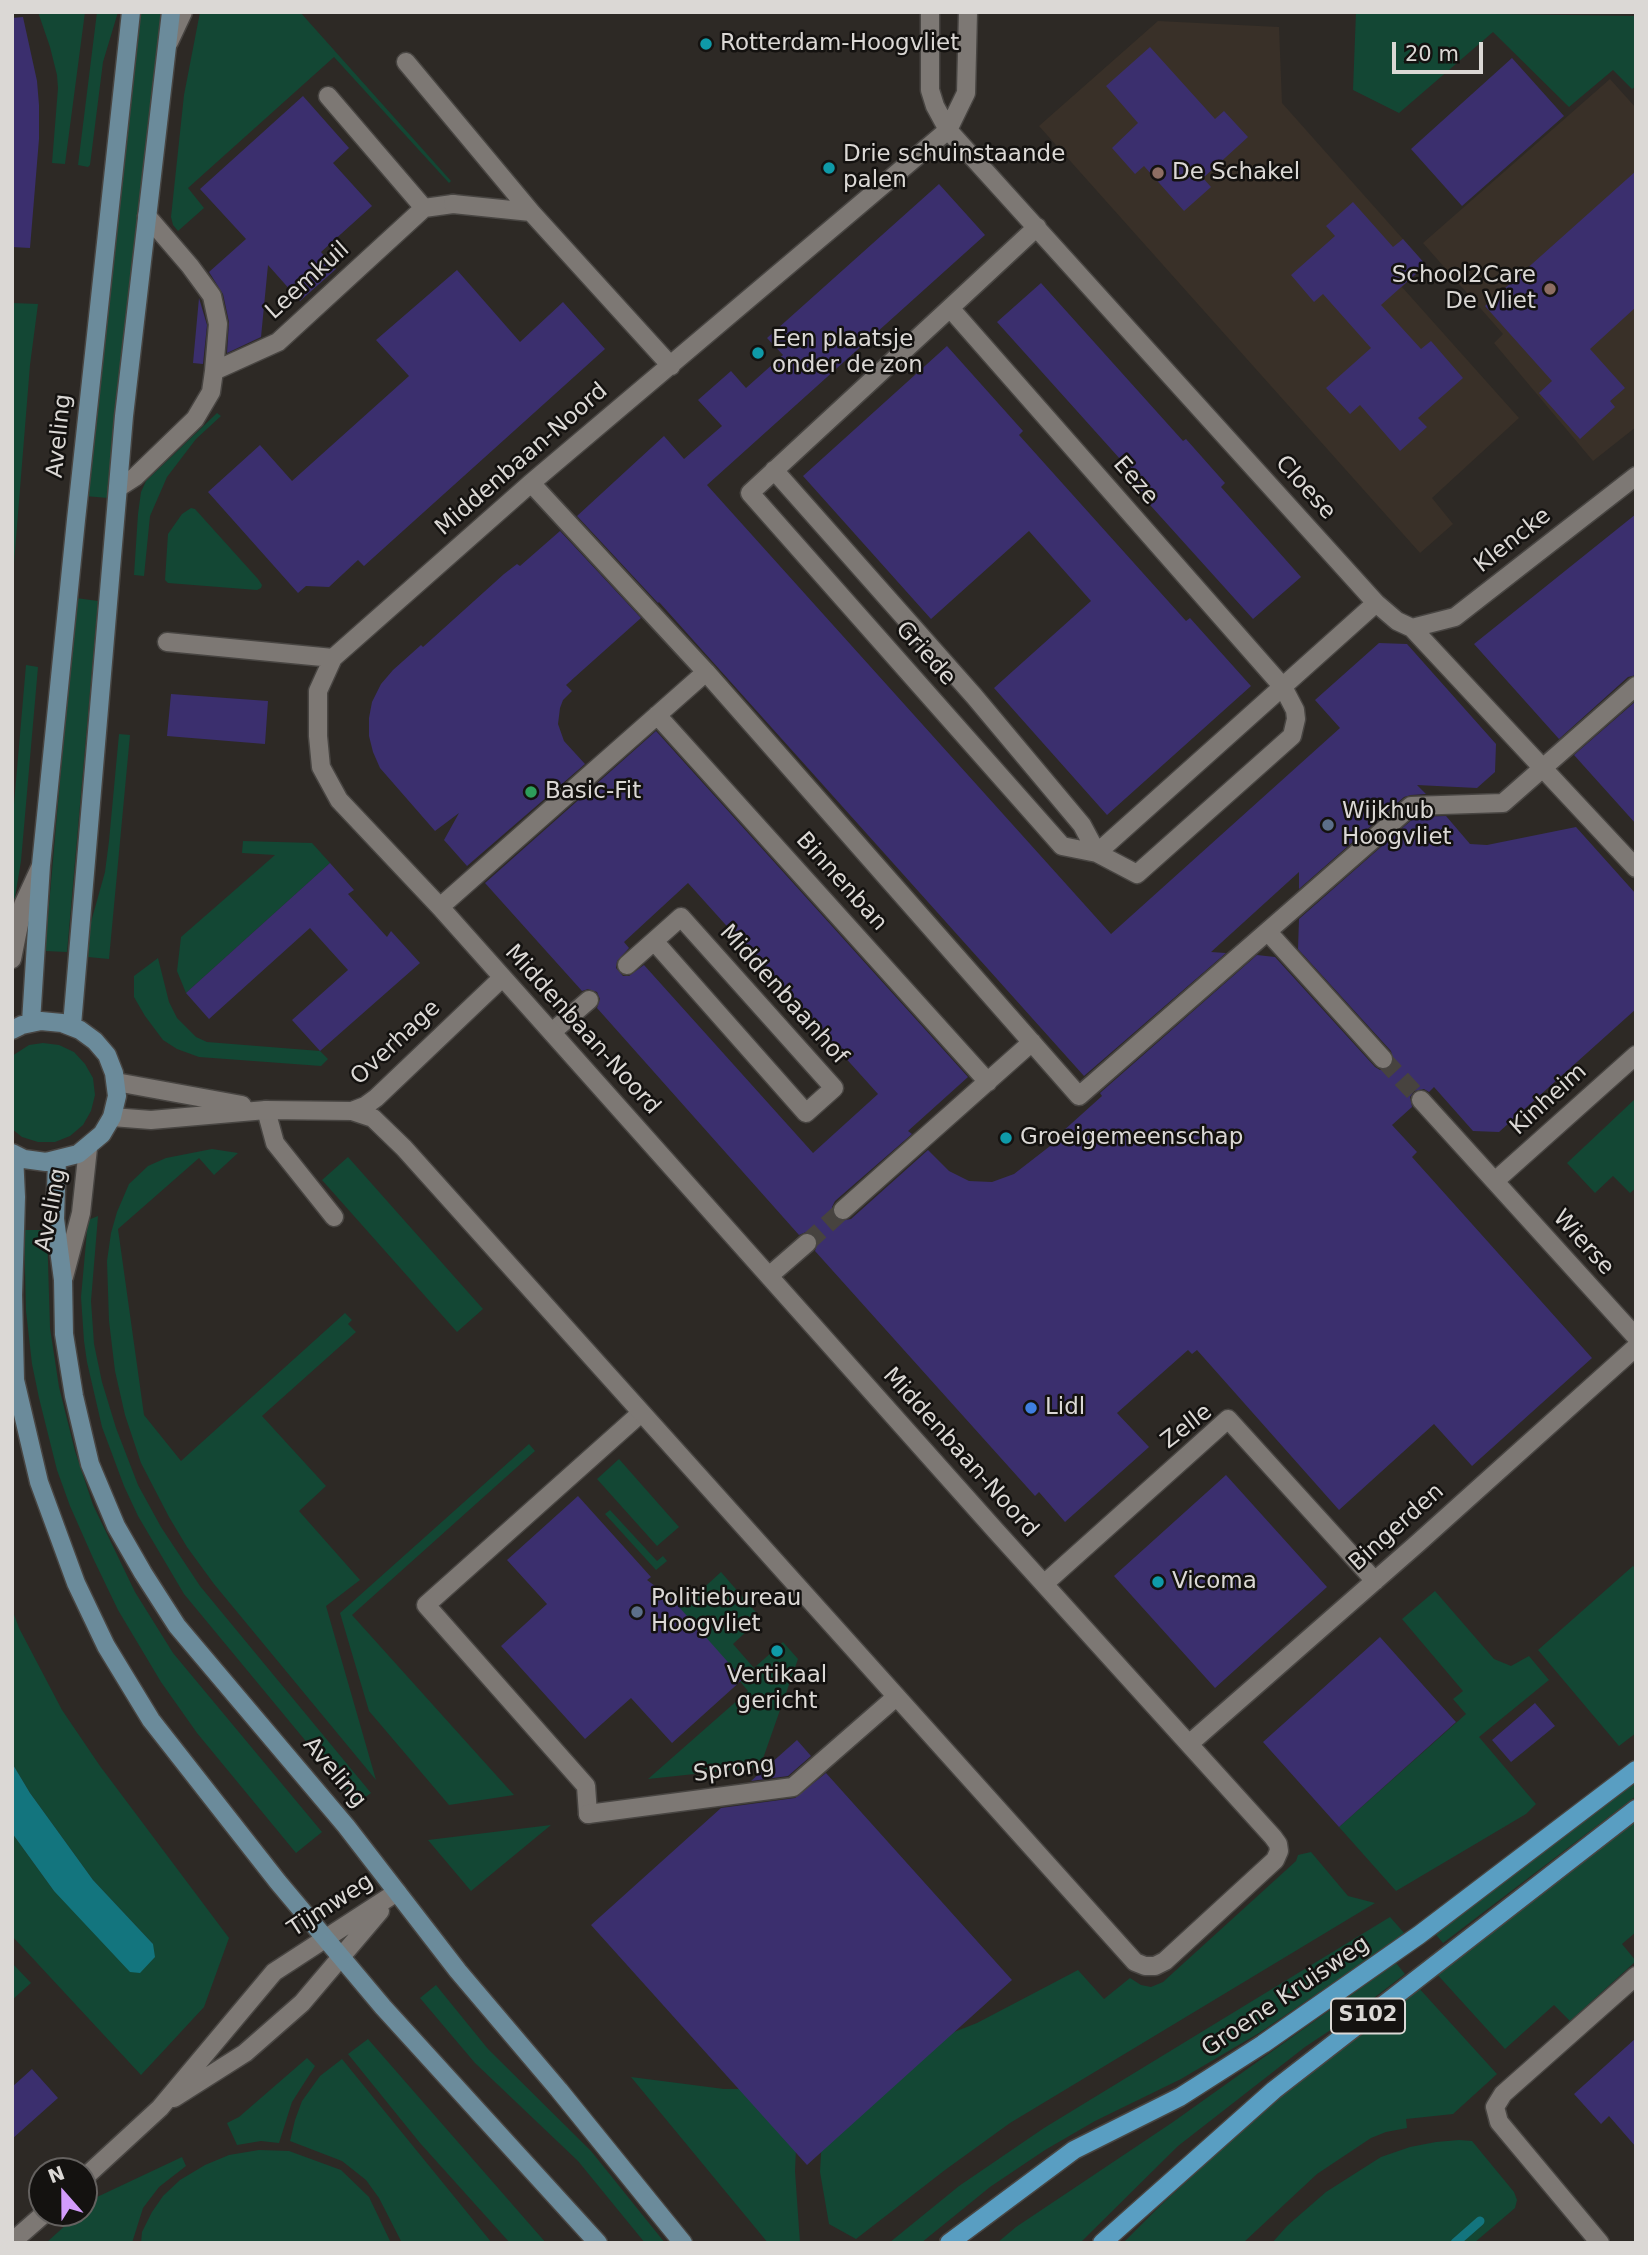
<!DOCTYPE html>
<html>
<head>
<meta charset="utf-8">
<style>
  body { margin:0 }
  #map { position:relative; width:1648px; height:2255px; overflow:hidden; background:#2d2925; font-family:"DejaVu Sans",sans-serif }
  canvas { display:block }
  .frame { position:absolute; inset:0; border:14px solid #dbd8d5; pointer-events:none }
  .north { position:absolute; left:28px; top:2157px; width:70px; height:70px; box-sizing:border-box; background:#141210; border:2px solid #64615f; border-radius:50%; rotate:339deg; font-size:19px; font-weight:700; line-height:28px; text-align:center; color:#dbd8d5 }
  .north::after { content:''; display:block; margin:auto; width:24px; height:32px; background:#d39cfc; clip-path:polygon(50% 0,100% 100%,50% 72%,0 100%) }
  .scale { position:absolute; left:1392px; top:42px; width:91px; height:32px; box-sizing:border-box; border:4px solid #dbd8d5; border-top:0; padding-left:9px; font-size:21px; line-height:24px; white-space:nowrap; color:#dbd8d5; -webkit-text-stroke:5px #141210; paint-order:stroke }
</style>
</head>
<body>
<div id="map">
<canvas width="1648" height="2255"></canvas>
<div class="frame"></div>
<div class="north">N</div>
<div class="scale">20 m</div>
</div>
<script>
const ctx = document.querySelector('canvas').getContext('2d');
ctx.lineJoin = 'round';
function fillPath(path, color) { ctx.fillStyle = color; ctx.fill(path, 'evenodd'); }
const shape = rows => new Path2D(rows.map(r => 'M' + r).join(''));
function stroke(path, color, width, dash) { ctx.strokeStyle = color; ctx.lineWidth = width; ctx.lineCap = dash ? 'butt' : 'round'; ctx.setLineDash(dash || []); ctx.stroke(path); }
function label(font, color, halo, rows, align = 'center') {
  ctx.font = font + ' "DejaVu Sans",sans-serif'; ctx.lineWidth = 5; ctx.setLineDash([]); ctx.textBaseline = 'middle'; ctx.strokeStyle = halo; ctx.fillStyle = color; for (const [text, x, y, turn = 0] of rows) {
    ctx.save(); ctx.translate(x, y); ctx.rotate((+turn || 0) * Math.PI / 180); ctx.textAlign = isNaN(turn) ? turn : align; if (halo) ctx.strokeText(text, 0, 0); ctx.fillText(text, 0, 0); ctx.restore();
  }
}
fillPath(shape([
  [1158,21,1279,27,1282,103,1426,265,1402,287,1519,418,1432,498,1453,524,1420,553,1039,126],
  [1610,79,1636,108,1636,427,1593,461,1494,343,1503,334,1423,243]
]), '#393028');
fillPath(shape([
  [38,12,85,12,65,164,52,163,58,88,57,75,50,47],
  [97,12,118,12,103,62,90,165,88,167,78,165],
  [141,12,163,12,108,498,85,496],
  [200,12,300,12,451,181,449,183,334,57,188,188,204,208,178,231,173,225,171,217,184,95],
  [1356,12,1636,16,1636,86,1632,89,1613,70,1569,107,1493,32,1399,113,1353,90],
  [12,303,38,304,30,365,12,588],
  [217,413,221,416,196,439,167,477,150,516,144,576,134,575,138,514,141,492,146,481],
  [191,508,195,509,258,579,262,585,261,588,257,590,168,583,165,580,168,534,182,514],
  [76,598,98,601,67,952,45,951],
  [26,665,38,667,21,861,12,915,12,827],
  [119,734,130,735,109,959,88,957,91,922,105,872,109,841],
  [243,841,312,843,330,863,186,993,177,971,181,937,275,855,242,853],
  [158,958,169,1002,177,1018,196,1037,207,1042,320,1051,328,1059,321,1066,199,1057,177,1049,163,1040,145,1016,134,997,134,976],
  [43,1043,59,1045,74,1052,85,1064,93,1078,95,1095,91,1111,83,1125,70,1136,55,1142,38,1142,22,1137,12,1129,12,1056,29,1045],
  [1636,1098,1636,1188,1630,1193,1613,1176,1595,1193,1567,1163],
  [212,1149,238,1153,214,1175,199,1158,118,1229,144,1415,181,1461,345,1313,352,1320,348,1324,356,1332,262,1416,326,1486,299,1511,360,1580,326,1606,376,1780,214,1584,187,1547,169,1517,141,1463,125,1415,115,1371,109,1321,107,1261,111,1233,117,1212,129,1184,148,1166,166,1158],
  [348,1157,483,1309,457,1332,322,1180],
  [98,1216,91,1301,94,1344,102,1382,116,1428,138,1485,161,1527,200,1586,371,1793,357,1803,184,1594,138,1516,124,1486,102,1427,87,1362,84,1341,81,1297,88,1220],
  [24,1230,47,1230,50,1328,59,1387,75,1451,93,1505,135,1592,173,1653,322,1832,296,1853,197,1733,161,1682,118,1610,93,1558,70,1506,57,1470,39,1398,32,1364,26,1311],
  [529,1444,535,1451,352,1615,514,1795,449,1805,369,1711,340,1613],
  [619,1459,679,1527,657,1546,597,1479],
  [610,1510,657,1561,663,1556,667,1561,656,1570,605,1514],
  [1633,1566,1636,1569,1636,1733,1619,1746,1538,1650],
  [721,1572,761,1618,733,1644,754,1668,783,1642,798,1659,760,1767,648,1779,748,1691,671,1598,687,1584,697,1594],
  [1435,1591,1494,1659,1511,1666,1529,1656,1549,1680,1479,1737,1536,1804,1526,1814,1396,1891,1339,1827,1466,1714,1453,1699,1463,1691,1402,1619],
  [12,1609,19,1628,62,1710,100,1766,229,1938,204,2007,141,2075,12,1936,12,1833,54,1891,153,1944,93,1880,30,1793,12,1763],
  [1636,1776,1636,1796,1443,1943,1432,1930],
  [1636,1817,1636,1932,1622,1944,1636,1961,1570,2021,1554,2005,1505,2049,1435,1972],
  [551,1825,471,1891,428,1840],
  [1311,1852,1348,1896,1375,1903,1010,2123,945,2170,856,2239,829,2224,820,2172,822,2136,944,2036,977,2023,1078,1970,1104,1999,1130,1978,1141,1985,1151,1987,1163,1982,1296,1861,1298,1855],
  [1390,1917,1405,1934,1259,2033,1181,2079,1095,2121,1045,2150,990,2187,921,2243,889,2243,959,2186,1044,2128],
  [12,1963,31,1983,12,2000],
  [1396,1963,1405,1974,1344,2021,1305,2047,1178,2146,1080,2243,997,2243,1016,2227,1173,2122],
  [436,1985,488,2049,591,2151,665,2243,645,2243,578,2161,475,2063,420,1998],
  [1417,1986,1497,2074,1453,2114,1406,2119,1407,2128,1386,2132,1371,2138,1317,2174,1243,2243,1123,2243,1161,2205,1248,2125,1328,2056],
  [368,2039,546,2243,510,2243,420,2143,348,2054],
  [307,2058,315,2066,292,2102,279,2143,261,2141,237,2145,227,2123,239,2117],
  [342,2059,492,2243,402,2243,379,2198,366,2180,342,2161,290,2141,295,2120,302,2101,320,2076],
  [631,2077,724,2089,768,2089,797,2127,795,2171,800,2243,768,2243],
  [1459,2140,1472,2141,1514,2192,1517,2200,1515,2208,1474,2243,1272,2243,1287,2226,1326,2192,1381,2157,1410,2147,1436,2142],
  [259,2150,289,2151,341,2170,369,2197,391,2243,141,2243,142,2232,152,2212,163,2196,180,2180,205,2165,229,2155],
  [182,2157,186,2166,159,2187,143,2208,132,2243,46,2243,79,2213,84,2213,84,2209,97,2197]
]), '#134734');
fillPath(shape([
  [12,1763,30,1793,93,1880,153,1944,155,1957,140,1973,130,1972,54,1891,12,1833]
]), '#13757e');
stroke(shape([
  [1455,2243,1480,2221]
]), '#13757e', 9);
fillPath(shape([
  [23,17,37,81,39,105,39,139,30,248,12,247,12,18],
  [1150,47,1215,119,1224,111,1248,137,1203,178,1211,187,1184,211,1144,166,1135,174,1112,148,1138,123,1106,86],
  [1512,58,1564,116,1462,206,1411,149],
  [303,96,349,148,333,163,372,206,321,252,336,269,300,301,268,265,261,337,227,353,229,322,223,294,209,272,246,239,200,189],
  [1636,171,1636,307,1590,349,1625,388,1610,401,1615,407,1580,439,1539,393,1552,381,1485,306],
  [939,184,985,235,707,485,1111,934,1340,728,1315,700,1379,643,1407,644,1496,744,1495,772,1477,788,1417,785,1426,794,1411,795,1404,797,1299,889,1299,872,1211,952,1226,953,1084,1076,659,602,658,603,577,516,664,436,684,459,722,426,698,400,731,371,746,388,783,355,767,338],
  [1353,202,1393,247,1403,239,1426,265,1381,305,1421,349,1431,341,1463,378,1418,418,1427,427,1400,451,1360,405,1350,414,1326,388,1371,348,1323,294,1314,302,1291,275,1335,236,1326,226],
  [457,270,520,342,563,302,605,349,364,566,358,560,329,587,306,586,298,593,208,492,260,445,292,481,409,376,376,340],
  [1041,283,1183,441,1186,439,1225,483,1221,487,1301,577,1253,619,1132,485,1138,479,997,322],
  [199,298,207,325,203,364,193,363],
  [947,346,1023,431,1019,435,1186,621,1190,618,1251,686,1107,815,994,688,1091,601,1029,531,931,619,803,476],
  [1636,514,1636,675,1628,677,1559,739,1474,644],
  [560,531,641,618,566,685,572,691,563,700,560,708,558,724,564,741,585,764,467,866,444,840,459,813,435,831,380,768,373,752,369,736,369,718,372,702,381,684,393,670,421,645,423,647,504,574,517,564,520,566],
  [171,694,268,701,265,744,167,736],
  [1636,701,1636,824,1574,755],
  [656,731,968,1077,908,1131,912,1134,835,1201,832,1207,832,1213,840,1221,851,1219,928,1150,949,1171,969,1181,992,1182,1014,1174,1054,1143,1052,1141,1102,1096,1100,1093,1257,955,1275,957,1375,1067,1380,1070,1390,1068,1394,1062,1391,1051,1298,949,1299,919,1415,817,1446,816,1470,844,1487,845,1576,827,1636,894,1636,1009,1499,1132,1473,1131,1434,1087,1429,1092,1424,1089,1414,1091,1410,1097,1412,1107,1392,1125,1417,1152,1412,1157,1592,1358,1472,1466,1434,1424,1339,1510,1197,1350,1192,1354,1188,1350,1117,1413,1149,1447,1065,1522,1039,1492,1035,1496,815,1251,818,1242,815,1235,806,1232,799,1235,597,1008,600,999,597,992,588,989,582,991,485,883],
  [688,883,878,1094,813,1153,644,965,629,976,623,976,616,968,617,961,629,948,624,942],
  [330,863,354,890,348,894,387,937,391,931,420,963,320,1051,292,1020,348,970,310,928,209,1019,186,993],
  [1226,1475,1327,1587,1215,1688,1114,1576],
  [578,1496,651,1577,647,1580,671,1598,743,1679,672,1743,631,1698,585,1739,501,1646,547,1604,507,1560],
  [1380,1637,1456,1722,1339,1827,1263,1742],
  [1535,1703,1555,1726,1511,1762,1492,1740],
  [797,1740,811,1756,788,1776,751,1781],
  [826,1773,1012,1980,807,2165,591,1925,721,1808,795,1798],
  [1636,2038,1636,2147,1609,2116,1601,2124,1574,2094],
  [32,2069,58,2098,12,2139,12,2087]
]), '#3b2f6e');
stroke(shape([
  [1383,1059,1421,1100],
  [807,1243,843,1210]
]), '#47433f', 18, [18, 9]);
const lane = shape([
  [169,42,183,12],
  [328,96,424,208],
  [214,371,278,342,424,208,453,204],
  [118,488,135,477,195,419,211,392,214,371,218,324,212,296,190,266,147,216],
  [12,959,23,905,40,868],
  [627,965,681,917,834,1088,806,1113,654,941],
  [552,1032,589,1000],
  [266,1110,275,1143,334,1217],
  [64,1277,81,1213,88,1148],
  [588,1814,586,1786,426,1605,641,1413]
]);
const street = shape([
  [930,12,930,90,935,106,948,130,1376,603,1397,621,1412,628,1636,868],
  [406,62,531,212,671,366],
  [453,204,531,212],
  [950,308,1283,687,1295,710,1296,719,1292,736,1137,874,1097,853,1062,846,750,493,950,308,1037,227],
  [774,470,974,696,1082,825,1097,853,1376,603],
  [531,483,706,672,1079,1096,1411,806,1503,803,1636,686],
  [1412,628,1455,617,1636,476],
  [167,642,333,658],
  [657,715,988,1082],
  [440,907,706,672],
  [1268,932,1383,1059],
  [116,1082,242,1105],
  [1421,1100,1636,1337],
  [352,1111,373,1118,404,1148,1135,1962,1145,1966,1155,1966,1165,1961,1275,1860,1279,1851,1278,1844,1273,1837,996,1531,440,907,339,800,321,767,318,736,318,691,333,658,531,483,948,130,966,93,968,12],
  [112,1117,151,1120,266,1110,352,1111,365,1106,376,1098,502,978],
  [1495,1181,1636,1055],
  [843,1210,1032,1042],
  [769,1276,807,1243],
  [1044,1584,1228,1419,1375,1581],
  [1189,1744,1418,1543,1636,1347],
  [588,1814,793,1787,896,1697],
  [174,2098,245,2053,302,2003,380,1911],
  [84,2178,160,2108,274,1972,397,1892],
  [12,2242,45,2213],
  [1600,2243,1499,2122,1495,2107,1503,2094,1636,1976]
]);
const secondary = shape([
  [31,1022,41,865,76,520,131,12],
  [72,1025,124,416,171,12],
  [12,1030,22,1025,41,1021,62,1023,80,1030,95,1041,107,1055,114,1073,117,1096,112,1117,102,1134,78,1154,46,1162,24,1159,12,1153],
  [14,1154,16,1197,13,1295,15,1380,39,1482,76,1583,106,1646,151,1720,278,1882,383,2007,598,2243],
  [57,1161,55,1219,63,1280,64,1334,74,1396,90,1464,116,1526,143,1573,177,1626,346,1826,458,1971,559,2090,683,2243]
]);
const primary = shape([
  [949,2243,1074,2150,1180,2097,1263,2044,1419,1935,1636,1770],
  [1102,2243,1274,2090,1636,1809]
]);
stroke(lane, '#484542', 21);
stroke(street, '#484542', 21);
stroke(secondary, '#484542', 21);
stroke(primary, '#484542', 21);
stroke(lane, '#7d7874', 18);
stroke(street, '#7d7874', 18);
stroke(secondary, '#6b8b9b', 18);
stroke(primary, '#599ec2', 18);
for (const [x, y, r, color] of [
  [706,44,7,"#0f9aa8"],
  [829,168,7,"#0f9aa8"],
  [1158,173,7,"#8d6e63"],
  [1550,289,7,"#8d6e63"],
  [758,353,7,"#0f9aa8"],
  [531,792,7,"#2e9e5b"],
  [1328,825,7,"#5c6f8a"],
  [1006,1138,7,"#0f9aa8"],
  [1031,1408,7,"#3f7fe0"],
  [1158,1582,7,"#0f9aa8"],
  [637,1612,7,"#5c6f8a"],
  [777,1651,7,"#0f9aa8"]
]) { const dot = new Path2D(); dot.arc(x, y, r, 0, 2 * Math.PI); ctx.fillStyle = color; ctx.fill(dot); stroke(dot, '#141210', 2.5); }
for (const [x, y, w] of [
  [1368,2016,74]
]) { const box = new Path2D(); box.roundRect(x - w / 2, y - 17.5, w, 35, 5); ctx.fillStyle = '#141210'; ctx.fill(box); stroke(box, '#dbd8d5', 2); }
label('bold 21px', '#dbd8d5', null, [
  ["S102",1368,2016]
]);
label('23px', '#dbd8d5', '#141210', [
  ["Rotterdam-Hoogvliet",720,44],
  ["Drie schuinstaande",843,155],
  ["palen",843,181],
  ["De Schakel",1172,173],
  ["School2Care",1536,276,"right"],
  ["De Vliet",1536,302,"right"],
  ["Een plaatsje",772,340],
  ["onder de zon",772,366],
  ["Basic-Fit",545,792],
  ["Wijkhub",1342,812],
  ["Hoogvliet",1342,838],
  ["Groeigemeenschap",1020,1138],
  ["Lidl",1045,1408],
  ["Vicoma",1172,1582],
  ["Politiebureau",651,1599],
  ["Hoogvliet",651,1625],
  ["Vertikaal",777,1676,"center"],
  ["gericht",777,1702,"center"]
], 'left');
label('23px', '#dbd8d5', '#141210', [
  ["Leemkuil",308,281,-42],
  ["Aveling",60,436,-84],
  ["Middenbaan-Noord",522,460,-41],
  ["Eeze",1135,481,49],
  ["Cloese",1305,488,48],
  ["Klencke",1513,541,-38],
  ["Griede",925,654,48],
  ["Binnenban",841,882,48],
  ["Middenbaanhof",783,995,48],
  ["Middenbaan-Noord",582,1030,48],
  ["Overhage",396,1043,-43],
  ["Kinheim",1549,1100,-42],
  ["Aveling",52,1210,-79],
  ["Wierse",1583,1243,48],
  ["Zelle",1187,1427,-38],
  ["Middenbaan-Noord",960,1453,48],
  ["Bingerden",1397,1528,-42],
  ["Sprong",734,1770,-7],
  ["Aveling",334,1773,50],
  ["Tijmweg",331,1906,-33],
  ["Groene Kruisweg",1286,1997,-34]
]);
</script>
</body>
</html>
